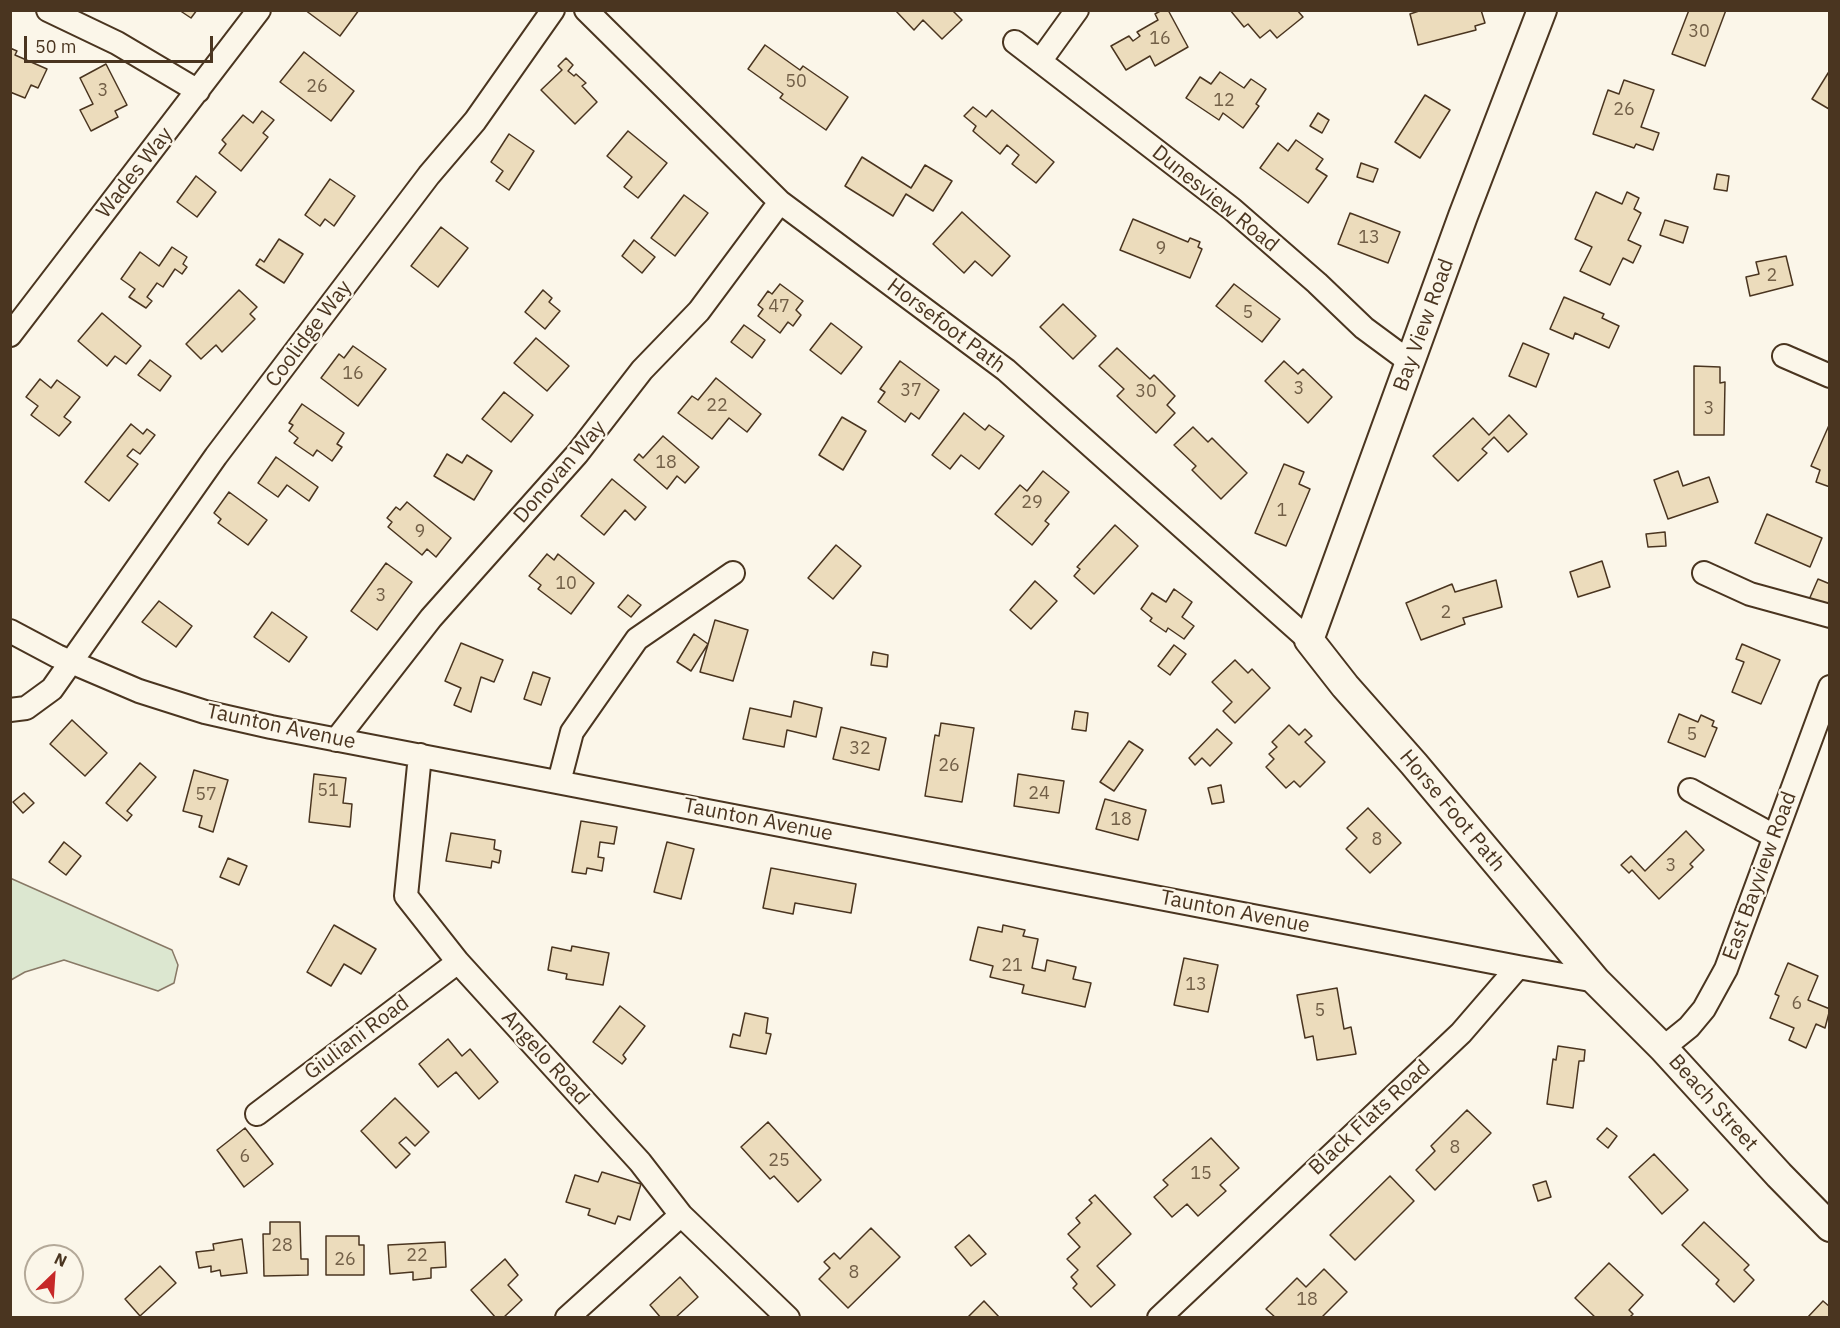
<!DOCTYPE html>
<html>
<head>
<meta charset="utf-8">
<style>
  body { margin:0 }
  #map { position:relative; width:1840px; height:1328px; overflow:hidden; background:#fbf6e9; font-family:"IBM Plex Sans",sans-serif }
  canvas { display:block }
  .frame { position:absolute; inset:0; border:12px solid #4a3520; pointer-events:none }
  .north { position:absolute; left:24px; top:1244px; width:60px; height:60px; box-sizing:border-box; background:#fbf6e9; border:2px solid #b4a999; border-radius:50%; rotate:25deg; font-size:16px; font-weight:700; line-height:24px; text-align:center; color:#4a3520 }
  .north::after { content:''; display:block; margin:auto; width:21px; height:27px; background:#c62828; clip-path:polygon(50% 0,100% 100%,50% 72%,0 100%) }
  .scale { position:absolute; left:24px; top:36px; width:189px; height:27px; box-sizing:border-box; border:3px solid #4a3520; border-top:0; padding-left:8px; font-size:18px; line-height:21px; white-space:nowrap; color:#4a3520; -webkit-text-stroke:4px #fbf6e9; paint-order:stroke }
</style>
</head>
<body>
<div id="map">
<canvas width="1840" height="1328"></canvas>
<div class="frame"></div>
<div class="north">N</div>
<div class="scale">50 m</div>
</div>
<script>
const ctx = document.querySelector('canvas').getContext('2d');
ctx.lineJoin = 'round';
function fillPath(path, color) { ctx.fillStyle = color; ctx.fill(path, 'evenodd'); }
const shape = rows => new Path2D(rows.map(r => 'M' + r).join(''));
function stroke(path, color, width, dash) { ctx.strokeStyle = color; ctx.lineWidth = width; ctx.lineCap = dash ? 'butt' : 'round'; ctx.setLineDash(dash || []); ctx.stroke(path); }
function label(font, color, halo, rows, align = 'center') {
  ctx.font = font + ' "IBM Plex Sans",sans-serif'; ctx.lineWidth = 4.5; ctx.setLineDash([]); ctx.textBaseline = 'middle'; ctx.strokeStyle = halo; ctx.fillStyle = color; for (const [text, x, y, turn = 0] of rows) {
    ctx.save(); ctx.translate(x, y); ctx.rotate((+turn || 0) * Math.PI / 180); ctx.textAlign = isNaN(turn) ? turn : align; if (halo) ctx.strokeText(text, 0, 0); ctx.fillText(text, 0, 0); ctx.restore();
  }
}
const green = shape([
  [10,878,172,950,178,965,174,983,158,991,64,960,25,972,11,980,10,878]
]);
fillPath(green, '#dce7d0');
stroke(green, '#887966', 1.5);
const building = shape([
  [179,10,197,10,191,18,179,10],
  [305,10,359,10,340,36,305,10],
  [895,10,952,10,962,20,942,39,923,20,914,30,895,10],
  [1162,10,1168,10,1188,47,1155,66,1150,56,1126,70,1111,46,1129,36,1133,41,1140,36,1137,32,1158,20,1155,14,1162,10],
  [1230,10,1297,10,1303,17,1277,38,1270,30,1260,38,1248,24,1244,27,1230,10],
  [1481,10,1485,23,1475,26,1476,30,1418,45,1410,14,1422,10,1481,10],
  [1689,10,1726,10,1705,66,1672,54,1689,10],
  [765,45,800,70,803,66,848,97,826,130,780,98,783,94,748,69,765,45],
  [10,48,17,51,15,55,47,69,38,88,31,85,25,98,10,92,10,48],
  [304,52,354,91,331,121,280,82,304,52],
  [566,58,573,65,568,71,574,76,576,74,586,83,582,86,597,102,575,124,541,90,562,70,558,66,566,58],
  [106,64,127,105,115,111,118,117,91,131,80,110,93,104,80,78,106,64],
  [1830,70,1830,109,1829,109,1812,99,1830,70],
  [1220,72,1244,88,1251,79,1266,89,1256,104,1259,106,1243,128,1223,113,1219,120,1186,98,1200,77,1211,84,1220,72],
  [1624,80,1654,90,1641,127,1659,133,1653,150,1636,144,1634,148,1593,134,1608,90,1619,94,1624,80],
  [1425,95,1450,110,1420,158,1395,142,1425,95],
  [973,107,986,117,992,110,1054,162,1036,183,1012,164,1019,155,1007,145,1000,154,973,131,976,126,964,116,973,107],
  [262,111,274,120,263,133,268,137,241,171,219,153,226,144,222,140,243,115,253,123,262,111],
  [1318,113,1329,120,1322,133,1310,126,1318,113],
  [628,131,667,163,638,198,624,187,632,177,607,156,628,131],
  [509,134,534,151,509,190,496,181,503,171,491,162,509,134],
  [1296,140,1323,159,1316,169,1327,176,1308,203,1260,168,1278,143,1288,151,1296,140],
  [862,157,911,188,925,165,952,181,933,211,906,194,893,216,845,186,862,157],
  [1361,163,1378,169,1373,182,1357,177,1361,163],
  [1717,174,1729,176,1727,191,1714,189,1717,174],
  [196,176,216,192,197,217,177,202,196,176],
  [330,179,355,196,334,226,325,219,320,226,305,215,330,179],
  [1596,192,1622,204,1627,192,1639,198,1634,209,1641,213,1628,240,1641,246,1633,263,1623,258,1610,285,1580,271,1592,247,1575,239,1596,192],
  [684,195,708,213,675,256,651,238,684,195],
  [962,212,1010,256,992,276,975,261,964,273,933,244,962,212],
  [1350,213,1400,232,1388,263,1338,244,1350,213],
  [1133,219,1188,242,1190,238,1200,242,1198,247,1202,249,1190,278,1120,250,1133,219],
  [1665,220,1688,227,1683,243,1660,235,1665,220],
  [441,227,468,248,438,287,411,266,441,227],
  [279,239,303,254,284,283,256,265,260,259,264,262,279,239],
  [634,240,655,257,642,273,622,256,634,240],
  [172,247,187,257,183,264,187,267,182,274,175,269,163,287,157,283,147,297,152,301,146,308,129,297,135,289,121,279,140,252,159,266,172,247],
  [1786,256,1793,285,1750,296,1746,277,1759,274,1756,262,1786,256],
  [780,284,803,301,796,310,801,315,793,326,788,322,780,333,758,316,763,309,758,305,768,291,772,294,780,284],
  [1234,284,1280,319,1262,342,1216,306,1234,284],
  [239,290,257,307,250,314,255,319,222,352,216,345,201,359,186,344,239,290],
  [543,290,552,298,549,302,560,311,545,329,525,312,543,290],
  [1564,297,1604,314,1602,318,1619,326,1609,348,1575,333,1573,339,1550,329,1564,297],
  [1063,304,1096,336,1073,359,1040,327,1063,304],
  [102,313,141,346,126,364,115,356,107,366,78,341,102,313],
  [831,323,862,347,841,374,810,350,831,323],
  [744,325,765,340,752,358,731,342,744,325],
  [536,338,569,366,547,391,514,363,536,338],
  [1523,343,1549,354,1536,387,1509,376,1523,343],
  [353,346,386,369,358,406,321,378,339,354,344,358,353,346],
  [1117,348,1150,379,1154,375,1175,396,1167,405,1175,413,1156,433,1117,396,1124,389,1099,366,1117,348],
  [150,360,171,376,160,391,138,375,150,360],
  [900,361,939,390,919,419,911,413,905,422,878,402,885,392,880,389,900,361],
  [1284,361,1298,374,1303,369,1332,397,1308,423,1265,381,1284,361],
  [1694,366,1720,367,1720,383,1725,382,1724,435,1694,435,1694,366],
  [716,378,761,414,747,432,729,418,712,439,678,413,692,396,698,400,716,378],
  [40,379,51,388,57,380,80,397,64,417,71,422,59,436,31,415,38,406,26,397,40,379],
  [504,392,533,415,511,442,482,419,504,392],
  [302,404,344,433,337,444,342,447,332,461,317,450,313,456,294,443,298,438,289,431,293,425,289,423,302,404],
  [964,413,985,430,989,425,1004,436,979,469,961,455,950,469,932,455,964,413],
  [1509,415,1527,434,1508,452,1494,437,1482,449,1487,453,1458,481,1433,456,1473,418,1489,435,1509,415],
  [842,417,866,431,843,470,819,455,842,417],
  [1830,423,1830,487,1816,482,1820,470,1811,466,1830,423],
  [131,424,143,434,147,429,155,435,140,454,133,449,127,456,138,464,109,501,85,482,131,424],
  [1193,427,1208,442,1212,438,1247,473,1221,499,1192,470,1196,466,1174,445,1193,427],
  [663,436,699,467,685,483,677,476,667,489,634,460,639,454,643,458,663,436],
  [447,454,462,463,467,455,492,471,474,500,434,476,447,454],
  [276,457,318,487,309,501,287,485,278,497,258,483,276,457],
  [1284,464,1304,472,1299,484,1310,489,1286,546,1255,533,1284,464],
  [1043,471,1069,492,1045,521,1049,524,1032,545,995,514,1020,485,1027,491,1043,471],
  [1678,471,1683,486,1709,477,1718,502,1668,519,1654,480,1678,471],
  [612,479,646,507,635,520,625,510,604,535,581,516,612,479],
  [229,492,267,520,248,545,218,523,221,519,214,513,229,492],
  [407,502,451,538,436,557,427,549,422,555,388,527,392,522,387,518,396,507,400,510,407,502],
  [1767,514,1822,538,1810,567,1755,543,1767,514],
  [1115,525,1138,546,1094,594,1074,576,1080,569,1077,567,1115,525],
  [1665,532,1666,546,1648,547,1646,534,1665,532],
  [836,545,861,566,833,599,808,578,836,545],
  [547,554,554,560,558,554,594,583,571,614,538,589,541,585,529,576,547,554],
  [1602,561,1610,587,1578,597,1570,572,1602,561],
  [386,563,412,582,377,630,351,611,386,563],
  [1818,579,1830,584,1830,599,1825,609,1808,602,1818,579],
  [1496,580,1502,607,1463,618,1465,624,1421,640,1406,603,1452,584,1455,592,1496,580],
  [1035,581,1057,601,1031,629,1010,610,1035,581],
  [1174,589,1192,602,1182,617,1194,626,1184,639,1168,628,1166,632,1150,621,1152,618,1141,609,1152,593,1166,602,1174,589],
  [628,595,641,605,631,617,618,607,628,595],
  [159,601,192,626,176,647,142,622,159,601],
  [272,612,307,637,289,662,254,637,272,612],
  [715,620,748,630,733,681,700,672,715,620],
  [694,634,708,644,691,671,677,662,694,634],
  [461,643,503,660,494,682,481,677,471,712,454,705,461,688,445,681,461,643],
  [1742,644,1780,660,1761,704,1732,692,1744,662,1736,659,1742,644],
  [1174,645,1186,654,1170,675,1158,666,1174,645],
  [873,652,888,655,887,667,871,665,873,652],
  [1235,660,1248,673,1252,669,1270,688,1235,723,1223,711,1232,702,1212,682,1235,660],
  [533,672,550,678,541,705,524,699,533,672],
  [794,701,822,708,816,737,787,730,784,747,743,739,750,708,791,717,794,701],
  [1075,711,1088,713,1086,731,1072,729,1075,711],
  [1679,714,1698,722,1701,715,1714,721,1712,726,1717,728,1705,757,1668,742,1679,714],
  [72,720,107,753,85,776,50,744,72,720],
  [941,723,974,728,962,802,925,796,935,735,939,736,941,723],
  [1289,725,1299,735,1305,729,1312,736,1305,742,1325,762,1300,787,1294,781,1286,788,1266,767,1274,759,1269,754,1277,747,1272,742,1289,725],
  [841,727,886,738,879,770,833,759,841,727],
  [1217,729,1232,743,1210,766,1202,758,1195,765,1189,758,1217,729],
  [1129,741,1143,750,1114,791,1100,782,1129,741],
  [140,763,156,777,127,811,132,815,127,821,106,803,140,763],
  [194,770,228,780,213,832,199,827,202,816,183,811,194,770],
  [314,774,346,778,343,803,352,804,350,827,309,822,314,774],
  [1018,774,1064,781,1059,813,1014,806,1018,774],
  [1221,785,1224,802,1212,804,1208,788,1221,785],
  [24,793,34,803,23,813,13,802,24,793],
  [1105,799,1146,810,1138,840,1096,829,1105,799],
  [1368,808,1401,843,1370,873,1346,849,1357,838,1347,828,1368,808],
  [581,821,617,827,614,844,600,842,598,857,604,858,602,871,587,868,586,874,572,872,581,821],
  [1686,831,1704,850,1690,864,1693,867,1659,899,1632,870,1629,873,1621,865,1631,856,1645,871,1686,831],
  [451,833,495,840,494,849,501,851,499,863,492,861,491,868,446,861,451,833],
  [64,842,81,856,66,875,49,862,64,842],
  [667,842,694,849,681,899,654,892,667,842],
  [228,858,247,866,239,885,220,877,228,858],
  [771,868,856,884,851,913,795,903,793,914,763,908,771,868],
  [334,925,376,949,361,974,344,964,331,986,307,972,334,925],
  [1003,925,1025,930,1023,936,1038,939,1032,968,1045,971,1047,960,1076,967,1073,979,1091,983,1085,1007,1022,993,1024,985,990,977,993,966,970,960,978,927,1002,932,1003,925],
  [572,946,609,953,603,985,566,979,567,974,548,970,552,947,571,951,572,946],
  [1184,958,1218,965,1208,1012,1174,1005,1184,958],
  [1788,963,1818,976,1808,1000,1830,1009,1825,1028,1816,1024,1806,1048,1789,1040,1794,1028,1770,1018,1779,996,1775,994,1788,963],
  [1337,988,1344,1029,1351,1027,1356,1054,1317,1060,1313,1036,1305,1038,1297,995,1337,988],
  [620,1006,645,1026,623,1055,626,1059,622,1064,593,1042,620,1006],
  [745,1013,768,1018,766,1033,771,1034,766,1054,730,1047,733,1034,740,1036,745,1013],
  [448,1039,462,1056,470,1049,498,1082,479,1099,456,1072,438,1087,419,1064,448,1039],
  [1558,1046,1585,1050,1584,1061,1579,1061,1573,1108,1547,1104,1553,1059,1556,1060,1558,1046],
  [395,1098,429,1132,415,1146,406,1137,399,1143,410,1154,396,1168,361,1131,395,1098],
  [1467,1110,1491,1133,1435,1190,1416,1170,1435,1151,1431,1146,1467,1110],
  [768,1122,821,1180,798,1202,774,1176,770,1179,741,1147,768,1122],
  [245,1128,273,1164,244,1187,217,1150,245,1128],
  [1607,1128,1617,1136,1608,1148,1597,1139,1607,1128],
  [1211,1138,1239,1168,1220,1185,1226,1191,1198,1216,1187,1204,1172,1217,1154,1197,1168,1185,1163,1180,1211,1138],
  [1654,1154,1688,1190,1662,1214,1629,1177,1654,1154],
  [602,1172,641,1184,630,1220,618,1216,615,1224,588,1215,590,1209,566,1202,575,1175,598,1182,602,1172],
  [1390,1176,1414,1201,1355,1260,1330,1235,1390,1176],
  [1546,1181,1551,1197,1538,1201,1533,1185,1546,1181],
  [1095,1195,1131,1234,1097,1266,1115,1285,1091,1307,1073,1288,1077,1284,1071,1277,1078,1270,1067,1259,1080,1247,1068,1234,1080,1223,1076,1218,1092,1203,1089,1200,1095,1195],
  [270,1222,300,1222,301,1259,308,1259,308,1275,264,1276,263,1234,270,1234,270,1222],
  [1704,1222,1749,1265,1744,1270,1754,1280,1734,1302,1716,1284,1719,1280,1682,1245,1704,1222],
  [871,1228,900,1257,848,1308,819,1279,830,1268,824,1262,834,1253,840,1259,871,1228],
  [969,1235,986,1254,971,1266,955,1247,969,1235],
  [326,1236,359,1236,359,1245,364,1245,364,1275,326,1275,326,1236],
  [242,1239,247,1273,221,1276,220,1270,211,1272,211,1266,199,1268,196,1252,214,1250,213,1244,242,1239],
  [445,1242,446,1267,431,1268,431,1278,413,1280,413,1272,390,1274,388,1245,445,1242],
  [505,1259,518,1275,508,1285,522,1300,503,1318,496,1318,471,1290,505,1259],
  [1609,1263,1643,1295,1629,1310,1633,1314,1629,1318,1596,1318,1575,1298,1609,1263],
  [160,1266,176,1283,140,1316,125,1299,160,1266],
  [1324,1269,1347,1292,1321,1318,1276,1318,1266,1309,1297,1278,1306,1287,1324,1269],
  [680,1277,698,1297,675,1318,661,1318,650,1305,680,1277],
  [984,1301,1000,1318,967,1318,984,1301],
  [1823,1301,1830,1307,1830,1318,1807,1318,1823,1301]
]);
fillPath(building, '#ecdcbc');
stroke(building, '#4a3520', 1.5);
const minor = shape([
  [48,10,117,43,198,91],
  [586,10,780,202,1006,370,1309,640],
  [1015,42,1232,209,1317,283,1364,328,1410,362],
  [1041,60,1077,10],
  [10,335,259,10],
  [1784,356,1830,376],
  [1704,573,1750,594,1830,616],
  [10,631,57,656,139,691,205,712,271,727,1518,967],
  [10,710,26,708,52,689,216,456,429,175,475,121,553,10],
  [336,740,431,618,577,454,642,370,699,311,780,202],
  [420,755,406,896,458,962,640,1162,681,1215,788,1318],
  [559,782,572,732,637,639,733,573],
  [1690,790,1774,836],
  [1663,1048,1689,1027,1704,1009,1726,969,1830,687],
  [257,1114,458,962],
  [567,1318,681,1215],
  [1159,1318,1461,1033,1518,967,1596,981]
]);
const tertiary = shape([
  [1542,10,1463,216,1309,640,1345,686,1414,764,1596,981,1663,1048,1779,1175,1830,1227]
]);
stroke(minor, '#4a3520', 26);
stroke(tertiary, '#4a3520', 32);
stroke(minor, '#fbf6e9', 22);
stroke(tertiary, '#fbf6e9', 28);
label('18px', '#725f47', null, [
  ["30",1699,32],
  ["16",1160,39],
  ["50",796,82],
  ["26",317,87],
  ["3",103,91],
  ["12",1224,101],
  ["26",1624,110],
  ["13",1369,238],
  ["9",1161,249],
  ["2",1772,276],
  ["47",779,307],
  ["5",1248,313],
  ["16",353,374],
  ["3",1299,389],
  ["37",911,391],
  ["30",1146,392],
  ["22",717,406],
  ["3",1709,409],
  ["18",666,463],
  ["29",1032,503],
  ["1",1282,511],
  ["9",420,532],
  ["10",566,584],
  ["3",381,596],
  ["2",1446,613],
  ["5",1692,735],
  ["32",860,749],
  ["26",949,766],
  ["51",328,791],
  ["24",1039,794],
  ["57",206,795],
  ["18",1121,820],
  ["8",1377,840],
  ["3",1671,866],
  ["21",1012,966],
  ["13",1196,985],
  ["6",1797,1004],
  ["5",1320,1011],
  ["8",1455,1148],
  ["6",245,1157],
  ["25",779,1161],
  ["15",1201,1174],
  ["28",282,1246],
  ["22",417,1256],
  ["26",345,1260],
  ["8",854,1273],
  ["18",1307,1300]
]);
label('21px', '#4a3520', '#fbf6e9', [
  ["Wades Way",135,173,-52],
  ["Dunesview Road",1215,199,39],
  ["Bay View Road",1424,325,-70],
  ["Horsefoot Path",946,326,37],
  ["Coolidge Way",309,334,-53],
  ["Donovan Way",560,472,-49],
  ["Taunton Avenue",281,727,12],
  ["Horse Foot Path",1452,811,50],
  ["Taunton Avenue",758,820,11],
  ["East Bayview Road",1760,876,-70],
  ["Taunton Avenue",1235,912,11],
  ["Giuliani Road",357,1038,-37],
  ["Angelo Road",545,1058,48],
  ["Beach Street",1713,1103,48],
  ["Black Flats Road",1370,1118,-43]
]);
</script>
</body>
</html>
